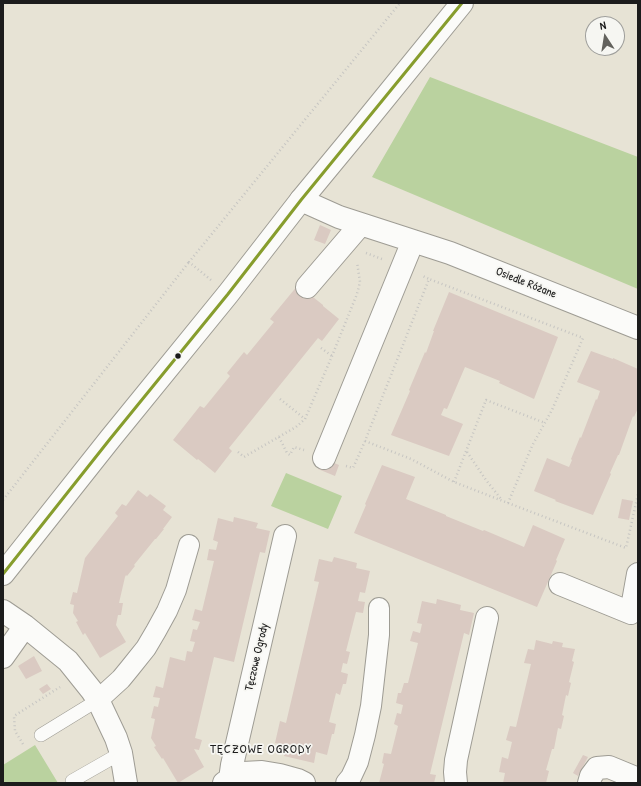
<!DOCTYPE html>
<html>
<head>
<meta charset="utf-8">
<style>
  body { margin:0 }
  #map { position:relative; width:641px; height:786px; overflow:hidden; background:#e7e3d5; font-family:"Patrick Hand",sans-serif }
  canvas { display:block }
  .frame { position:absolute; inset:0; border:4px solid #1c1c1c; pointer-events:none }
  .north { position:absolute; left:585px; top:16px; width:40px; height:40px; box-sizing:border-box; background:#f6f6f2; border:1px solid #9f9f9c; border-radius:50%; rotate:348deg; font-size:11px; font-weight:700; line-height:16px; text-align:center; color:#1c1c1c }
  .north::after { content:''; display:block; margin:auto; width:14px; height:18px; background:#63625d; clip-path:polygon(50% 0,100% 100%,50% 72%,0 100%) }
</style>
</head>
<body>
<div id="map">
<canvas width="641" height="786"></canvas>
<div class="frame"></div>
<div class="north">N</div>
</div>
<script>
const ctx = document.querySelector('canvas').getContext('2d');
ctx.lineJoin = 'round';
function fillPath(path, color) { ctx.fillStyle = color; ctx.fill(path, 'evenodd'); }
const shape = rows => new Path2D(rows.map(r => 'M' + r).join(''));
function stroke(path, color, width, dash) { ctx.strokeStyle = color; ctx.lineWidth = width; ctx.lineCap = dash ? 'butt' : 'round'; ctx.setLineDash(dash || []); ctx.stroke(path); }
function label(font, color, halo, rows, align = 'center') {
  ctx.font = font + ' "Patrick Hand",sans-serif'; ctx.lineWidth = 3.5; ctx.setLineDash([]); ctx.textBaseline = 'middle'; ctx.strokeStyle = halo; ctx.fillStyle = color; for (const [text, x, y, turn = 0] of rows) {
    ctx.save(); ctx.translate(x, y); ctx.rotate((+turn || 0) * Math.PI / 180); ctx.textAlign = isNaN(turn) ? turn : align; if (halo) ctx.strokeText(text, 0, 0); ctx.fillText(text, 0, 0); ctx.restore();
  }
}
fillPath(shape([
  [430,77,638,157,638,289,372,177],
  [286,473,342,496,328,529,271,506],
  [35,745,58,783,3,783,3,765]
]), '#bad29f');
fillPath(shape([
  [320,225,331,230,325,244,314,240],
  [298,285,323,305,323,306,339,319,322,341,318,338,229,448,232,451,215,473,198,459,197,460,173,440,200,406,204,408,230,376,227,373,244,352,247,355,274,322,270,319],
  [449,292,558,337,534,399,499,383,500,381,465,367,447,409,444,408,441,415,463,424,449,456,391,435,410,391,409,390,425,352,426,353,434,331,433,331],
  [591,351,613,359,613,358,638,369,638,408,634,417,633,416,619,455,618,455,610,473,611,474,593,515,555,501,556,500,534,491,547,458,569,467,572,460,571,459,580,437,581,438,596,399,597,400,600,391,577,382],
  [322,458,339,465,335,476,318,469],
  [382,465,415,477,406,499,446,515,446,516,483,531,484,530,524,547,533,525,565,539,556,560,557,561,537,607,354,533,366,505,365,504],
  [138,490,147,497,150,494,166,506,163,510,172,517,163,529,164,529,156,539,155,539,134,565,135,566,127,576,126,575,125,577,119,603,123,603,121,615,118,615,116,625,126,642,100,658,85,633,83,635,76,622,78,621,73,613,74,605,70,604,73,592,77,593,85,558,118,516,115,513,122,504,126,506],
  [622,499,633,501,629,520,618,518],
  [234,517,258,523,256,528,270,531,265,553,260,552,234,662,214,657,195,738,202,740,199,750,194,749,204,767,178,783,163,758,162,759,154,747,156,746,151,738,155,719,151,718,154,706,158,707,160,698,153,697,156,686,163,688,170,657,185,661,187,651,192,652,195,642,190,641,193,629,197,630,200,622,192,620,195,609,202,611,214,561,207,560,209,549,216,550,218,542,213,540,218,518,233,522],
  [334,557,357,563,356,568,370,571,365,593,360,592,358,601,365,602,363,613,356,612,346,651,350,652,347,664,343,663,341,672,348,674,346,684,343,684,340,695,336,693,329,722,336,724,334,734,332,734,327,755,316,752,314,763,284,756,286,745,275,743,280,721,286,723,319,582,314,581,319,559,332,562],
  [437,599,461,605,460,610,474,613,469,635,464,633,430,774,436,775,434,783,379,783,384,764,382,763,384,753,391,754,398,726,394,724,397,713,401,714,403,705,396,703,398,693,401,693,404,683,408,683,418,643,410,641,413,631,420,633,422,624,417,623,422,601,436,604],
  [536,640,552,644,553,641,563,643,562,647,575,649,572,661,574,662,569,682,571,683,568,696,566,695,562,715,564,716,561,729,558,728,554,749,552,749,546,770,549,771,546,783,503,783,505,773,499,772,502,757,508,759,512,742,506,740,510,726,516,727,531,664,524,663,528,649,534,650],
  [34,656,42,671,26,679,18,666],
  [47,684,51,689,43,694,39,689],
  [583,755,588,757,578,776,573,773]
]), '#dacac2');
const service = shape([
  [41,735,98,700],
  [72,781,121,753]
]);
const pedestrian = shape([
  [98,700,121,679,130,668,146,648,156,631,167,611,176,590,189,545],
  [346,783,351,777,358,762,365,735,371,706,379,635,379,608]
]);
const minor = shape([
  [301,200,339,217,450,253,638,328],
  [307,287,361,224],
  [324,458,413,241],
  [560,584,631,613,638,574],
  [3,611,25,626,68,661,92,691,98,700,116,738,121,753,126,783],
  [3,657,25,626],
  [230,779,232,765,285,536],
  [224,783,230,779,243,773,262,772,280,775,298,780,304,783],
  [456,783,455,772,456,760,487,618],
  [589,783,591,776,597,768,609,767,638,779]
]);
const tertiary = shape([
  [3,574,110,439,228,294,301,200,358,131,462,3]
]);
stroke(service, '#9e9c94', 14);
stroke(pedestrian, '#9e9c94', 22);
stroke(minor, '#9e9c94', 24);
stroke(tertiary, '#9e9c94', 24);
stroke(shape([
  [366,253,382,259],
  [211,280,189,262,400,3],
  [321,348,332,356],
  [280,399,305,419],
  [279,437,287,453,290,455,294,447,304,450],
  [365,441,411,459,454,482,508,503,532,446,552,410,583,338,429,279],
  [238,452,244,457,296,427,305,419,332,356,357,294,360,282,357,262],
  [467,452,486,480,501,499],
  [346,466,353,468,365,441,429,279,423,276],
  [454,482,486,400,545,423],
  [3,500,189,262],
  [508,503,626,548,638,494],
  [23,744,15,731,14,716,60,687]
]), '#c6c5c2', 2.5, [1, 3]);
stroke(service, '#fbfbf9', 13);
stroke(pedestrian, '#fbfbf9', 20);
stroke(minor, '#fbfbf9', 22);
stroke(tertiary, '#fbfbf9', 22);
stroke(shape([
  [3,574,110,439,228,294,301,200,462,3]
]), '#879d2d', 3);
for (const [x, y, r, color] of [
  [178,356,3.5,"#1c1c1c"]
]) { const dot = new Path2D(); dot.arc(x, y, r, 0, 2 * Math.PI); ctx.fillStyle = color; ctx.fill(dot); stroke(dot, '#f6f6f2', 1.5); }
label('12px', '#1c1c1c', '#f6f6f2', [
  ["Osiedle Różane",526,283,22],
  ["Tęczowe Ogrody",257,657,-77]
]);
ctx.letterSpacing = '1px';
label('13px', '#1c1c1c', '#f6f6f2', [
  ["TĘCZOWE OGRODY",261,750]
]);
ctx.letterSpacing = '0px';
</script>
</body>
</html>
